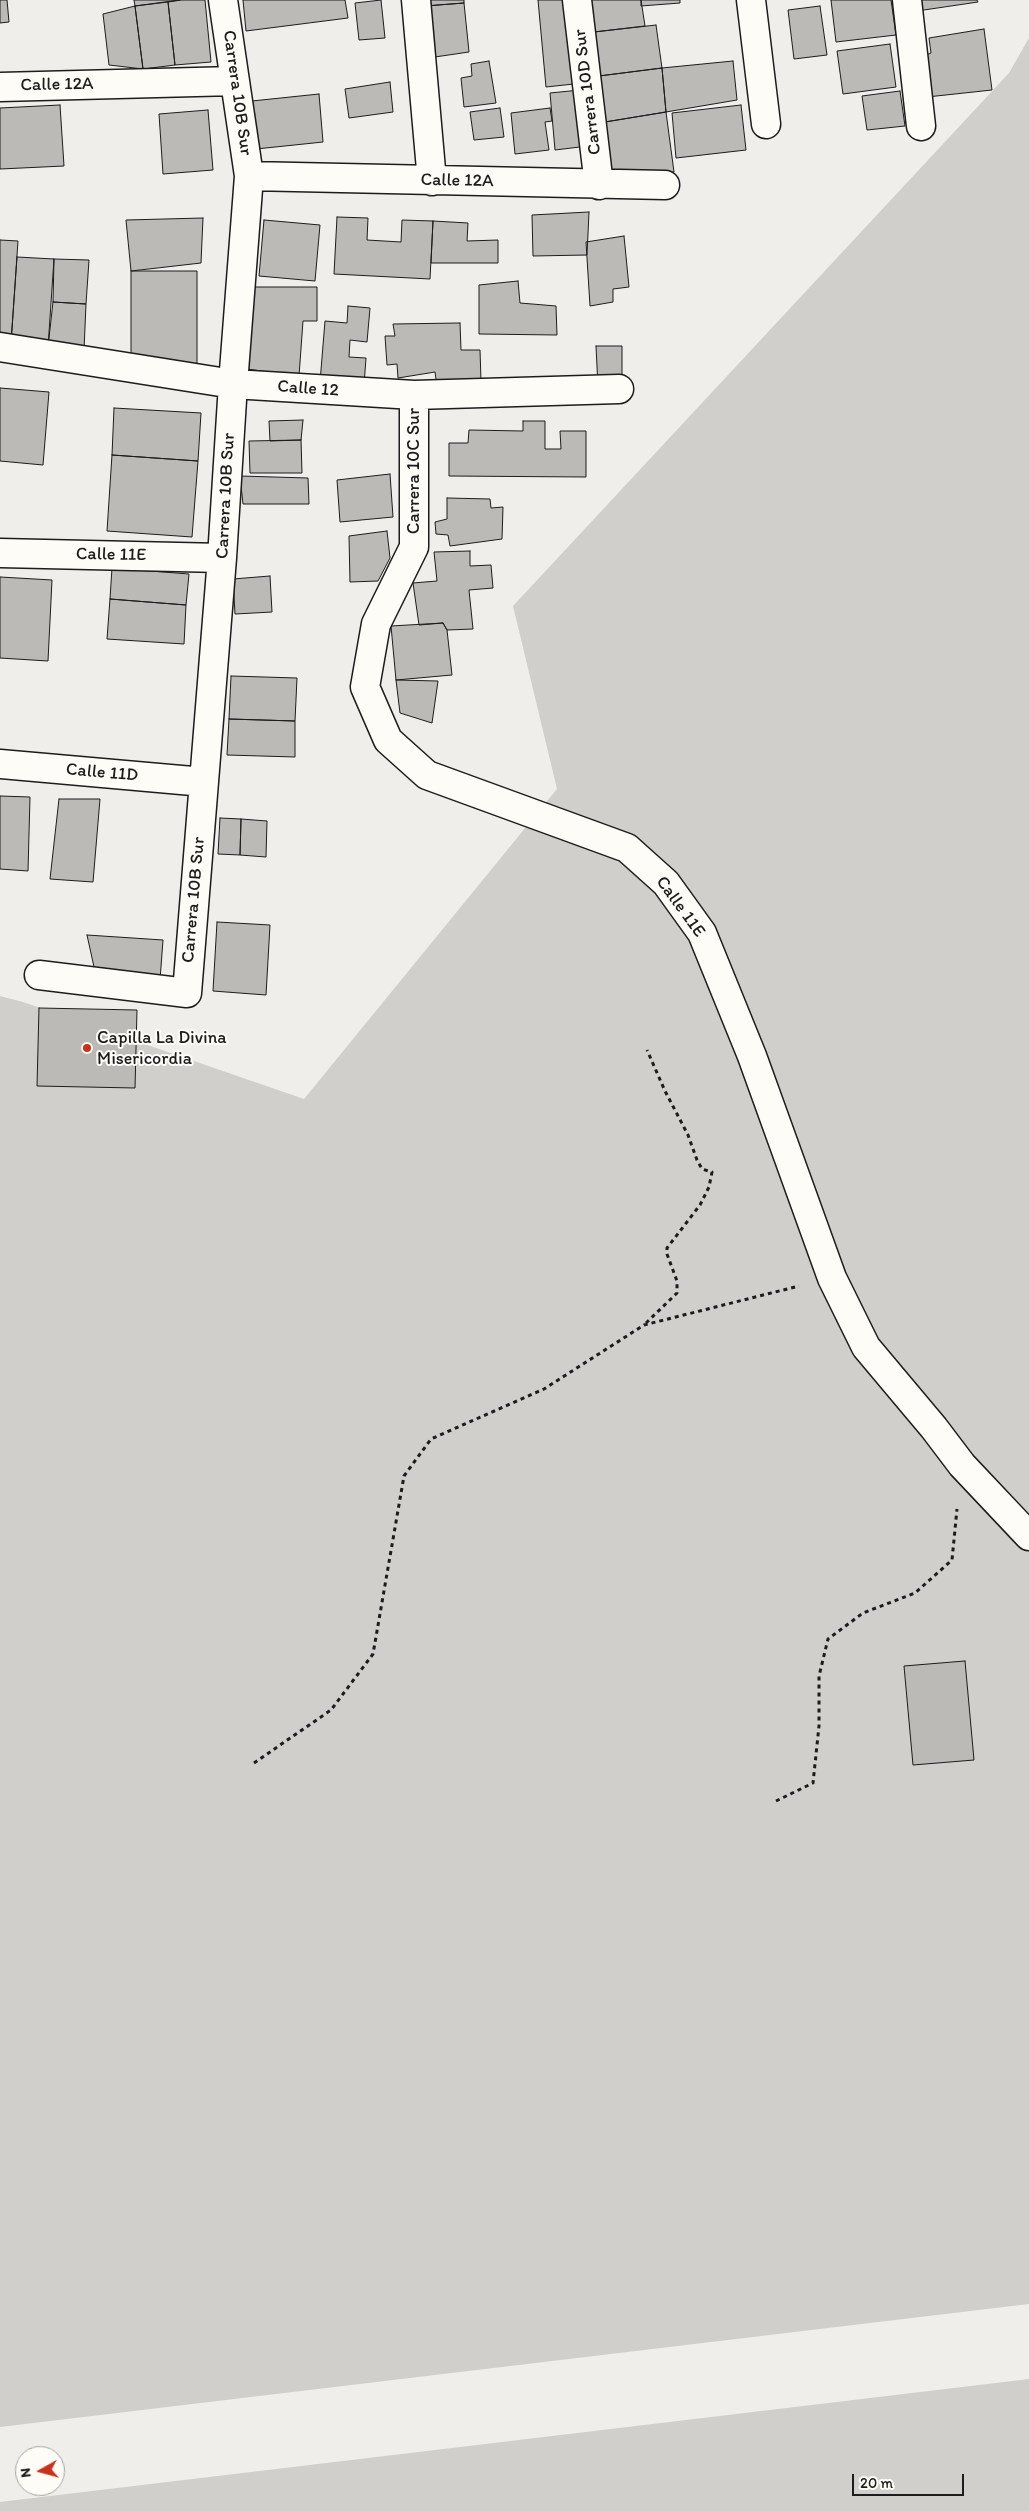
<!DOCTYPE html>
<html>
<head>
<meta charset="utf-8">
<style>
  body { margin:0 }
  #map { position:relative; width:1029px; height:2511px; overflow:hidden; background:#f0eeea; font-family:Itim,sans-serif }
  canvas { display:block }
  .north { position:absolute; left:15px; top:2446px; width:50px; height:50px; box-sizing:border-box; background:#fdfcf7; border:1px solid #a3a29f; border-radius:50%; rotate:263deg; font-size:14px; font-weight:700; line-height:20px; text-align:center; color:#1c1c1c }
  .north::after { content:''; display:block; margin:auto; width:18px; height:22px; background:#c8321e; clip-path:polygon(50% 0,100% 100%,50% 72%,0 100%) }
  .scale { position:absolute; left:852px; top:2474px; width:112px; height:22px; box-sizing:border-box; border:2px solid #1c1c1c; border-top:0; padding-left:6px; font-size:15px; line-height:18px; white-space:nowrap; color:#1c1c1c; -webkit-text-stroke:4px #fdfcf7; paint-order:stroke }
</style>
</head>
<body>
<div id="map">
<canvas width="1029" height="2511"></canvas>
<div class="north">N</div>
<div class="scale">20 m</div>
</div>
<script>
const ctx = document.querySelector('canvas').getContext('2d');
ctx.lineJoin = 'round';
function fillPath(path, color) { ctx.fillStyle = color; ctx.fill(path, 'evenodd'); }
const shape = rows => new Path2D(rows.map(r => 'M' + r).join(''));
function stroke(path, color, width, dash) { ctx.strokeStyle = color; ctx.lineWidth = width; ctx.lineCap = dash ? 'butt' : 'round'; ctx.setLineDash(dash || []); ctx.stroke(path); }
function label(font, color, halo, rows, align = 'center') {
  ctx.font = font + ' Itim,sans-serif'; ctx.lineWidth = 4; ctx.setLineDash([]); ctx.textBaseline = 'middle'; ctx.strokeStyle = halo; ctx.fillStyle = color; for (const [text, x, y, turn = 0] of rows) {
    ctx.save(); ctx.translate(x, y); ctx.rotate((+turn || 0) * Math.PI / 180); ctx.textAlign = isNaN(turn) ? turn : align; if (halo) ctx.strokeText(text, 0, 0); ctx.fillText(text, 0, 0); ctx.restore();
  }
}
fillPath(shape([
  [1029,38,1029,2304,0,2427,0,996,23,1002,304,1099,557,789,513,606,1009,73],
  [1029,2379,1029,2511,0,2511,0,2502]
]), '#d0cfcc');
const building = shape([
  [0,0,7,0,9,22,0,23,0,0],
  [134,0,180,0,135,6,134,0],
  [181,0,205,0,211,62,175,65,168,2,181,0],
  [243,0,345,0,348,18,246,31,243,0],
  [381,0,385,38,359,40,355,3,381,0],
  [424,0,464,0,464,3,425,6,424,0],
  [538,0,572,0,583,83,546,87,538,0],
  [590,0,641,0,645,26,594,32,590,0],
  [641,0,680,0,680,3,641,6,641,0],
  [831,0,891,0,896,35,836,42,831,0],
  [915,0,977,0,978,2,917,11,915,0],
  [168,2,175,65,143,69,135,6,168,2],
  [464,3,469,52,428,58,425,6,464,3],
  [135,6,143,69,109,65,103,14,135,6],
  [820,6,827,55,794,59,788,10,820,6],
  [656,25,662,68,599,76,594,32,656,25],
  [984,29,992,90,927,97,922,57,931,53,929,38,984,29],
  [890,44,896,87,843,94,837,51,890,44],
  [489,61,496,103,464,107,461,78,472,76,471,64,489,61],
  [733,61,737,100,666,112,662,68,733,61],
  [662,68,666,112,605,122,599,76,662,68],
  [390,82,393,112,349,118,345,89,390,82],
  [580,90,588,146,555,150,550,93,580,90],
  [900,91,905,126,867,130,862,96,900,91],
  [319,94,323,142,256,149,252,101,319,94],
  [60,105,64,166,0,169,0,108,60,105],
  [741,105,746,150,676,158,672,113,741,105],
  [500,108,504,137,474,140,470,112,500,108],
  [550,108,552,121,545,122,549,150,515,154,511,113,550,108],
  [208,110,213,170,163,174,159,114,208,110],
  [666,112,674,172,610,178,605,122,666,112],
  [589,212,587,255,533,256,532,215,589,212],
  [337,217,368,218,367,240,401,242,402,220,433,221,430,279,334,274,337,217],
  [203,218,201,263,131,271,126,220,203,218],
  [264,220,320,225,315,281,259,276,264,220],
  [433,221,468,223,467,241,498,240,498,263,431,263,433,221],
  [624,236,629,287,613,289,613,302,590,306,586,242,624,236],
  [0,240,18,241,11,343,0,340,0,240],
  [17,257,54,259,48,347,11,343,17,257],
  [54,259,89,260,86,304,53,302,54,259],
  [131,271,197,271,197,364,131,364,131,271],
  [518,281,520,303,556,306,557,335,479,334,479,285,518,281],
  [251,287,317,287,317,321,303,321,299,376,247,369,251,287],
  [53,302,86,304,84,350,48,347,53,302],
  [348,306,370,308,367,342,350,340,349,357,366,358,364,385,320,382,325,321,347,323,348,306],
  [460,323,461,350,480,350,481,381,437,386,435,372,398,378,397,364,387,365,385,336,395,336,393,324,460,323],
  [596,346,622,346,622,385,598,387,596,346],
  [0,388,49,392,43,465,0,461,0,388],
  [114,408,201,413,198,461,112,455,114,408],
  [303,420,301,440,270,441,269,421,303,420],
  [523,421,545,421,545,449,561,449,560,431,586,431,586,477,449,476,449,443,468,443,469,430,523,431,523,421],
  [301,440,302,473,250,473,249,441,301,440],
  [112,455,198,461,192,537,107,531,112,455],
  [390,474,393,517,340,522,337,480,390,474],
  [240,476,308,478,309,504,243,504,240,476],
  [447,498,490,499,491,508,503,507,502,539,450,546,448,535,436,534,435,522,447,519,447,498],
  [387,531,390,558,378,581,350,582,349,536,387,531],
  [470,551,470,566,491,565,493,588,469,590,473,629,447,630,443,623,419,625,413,583,437,581,434,552,470,551],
  [112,568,189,574,186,605,110,599,112,568],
  [270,576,272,612,235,614,233,579,270,576],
  [0,577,52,580,48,661,0,658,0,577],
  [110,599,186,605,184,644,107,639,110,599],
  [443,623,447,630,452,675,396,680,391,626,443,623],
  [231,676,297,678,295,721,229,719,231,676],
  [396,680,438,681,432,723,400,713,396,680],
  [229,719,295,721,295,757,227,755,229,719],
  [0,796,30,797,28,871,0,869,0,796],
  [59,799,100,799,93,882,50,879,59,799],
  [220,818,241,819,240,855,218,854,220,818],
  [241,819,267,821,266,857,240,855,241,819],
  [217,922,270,925,266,995,213,991,217,922],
  [87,935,163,940,160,980,96,976,87,935],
  [39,1008,137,1010,135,1088,37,1086,39,1008],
  [965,1661,974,1760,913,1765,904,1666,965,1661]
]);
fillPath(building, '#bbbab6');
stroke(building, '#1c1c1c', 1);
const minor = shape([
  [416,0,432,181],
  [577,0,599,185],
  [751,0,766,124],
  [907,0,921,126],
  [0,87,235,81],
  [249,176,665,185],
  [0,347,233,384,414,395,619,389],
  [414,395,414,547,376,624,365,687,388,740,427,775,627,848,666,883,702,933,752,1056,832,1278,866,1347,934,1428,962,1465,1029,1536],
  [0,553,222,558],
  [0,764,204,782],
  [39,975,187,993,222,558,233,384,249,176,223,0]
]);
stroke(minor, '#1c1c1c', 31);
stroke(shape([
  [646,1323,677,1293,677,1281,667,1254,667,1248,700,1205,709,1187,712,1172,702,1169,697,1160,688,1135,665,1091,647,1050],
  [254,1763,331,1710,373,1654,404,1476,431,1439,544,1389,644,1325,799,1286],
  [776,1801,813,1783,819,1726,819,1676,828,1639,863,1613,915,1593,952,1560,957,1509]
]), '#1c1c1c', 3, [4, 4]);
stroke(minor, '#fdfcf7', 28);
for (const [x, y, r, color] of [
  [87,1048,5,"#c8321e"]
]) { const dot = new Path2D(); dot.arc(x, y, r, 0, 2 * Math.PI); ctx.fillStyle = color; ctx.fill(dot); stroke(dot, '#fdfcf7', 2); }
label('18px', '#1c1c1c', '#fdfcf7', [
  ["Calle 12A",57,85,-1],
  ["Carrera 10D Sur",588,92,-97],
  ["Carrera 10B Sur",237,93,82],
  ["Calle 12A",457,181,1],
  ["Calle 12",308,389,4],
  ["Carrera 10C Sur",414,471,-90],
  ["Carrera 10B Sur",226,496,-87],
  ["Calle 11E",111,555,1],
  ["Calle 11D",102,773,5],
  ["Carrera 10B Sur",194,900,-85],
  ["Calle 11E",680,907,54]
]);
label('18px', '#1c1c1c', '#fdfcf7', [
  ["Capilla La Divina",97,1038],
  ["Misericordia",97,1059]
], 'left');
</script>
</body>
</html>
